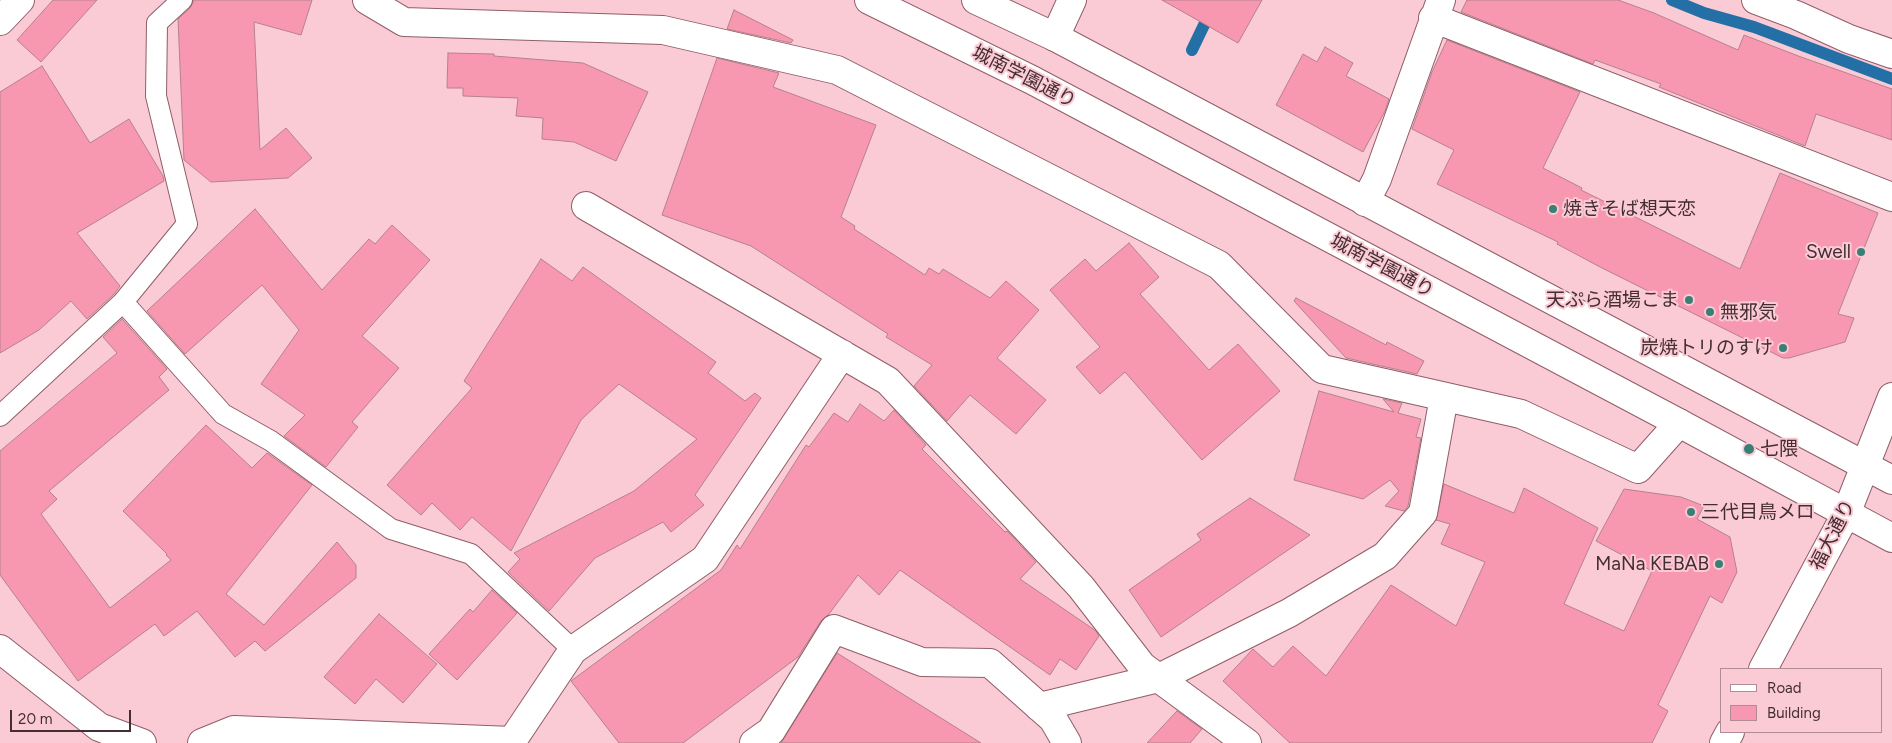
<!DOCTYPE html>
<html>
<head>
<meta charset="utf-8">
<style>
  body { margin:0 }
  #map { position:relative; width:1892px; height:743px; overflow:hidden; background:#fbcbd5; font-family:Figtree,sans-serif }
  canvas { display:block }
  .legend { position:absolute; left:1720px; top:668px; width:162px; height:65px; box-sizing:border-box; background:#fbcbd5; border:1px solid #b28c94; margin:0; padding:6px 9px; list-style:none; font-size:15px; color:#442d33 }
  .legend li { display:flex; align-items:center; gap:10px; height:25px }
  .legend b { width:25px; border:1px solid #b28c94 }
  .scale { position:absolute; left:10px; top:710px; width:121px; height:22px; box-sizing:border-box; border:2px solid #442d33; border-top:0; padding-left:6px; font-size:15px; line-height:18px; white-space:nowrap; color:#442d33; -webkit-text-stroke:4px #fbcbd5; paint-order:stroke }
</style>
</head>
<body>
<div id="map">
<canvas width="1892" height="743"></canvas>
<ul class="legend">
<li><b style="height:6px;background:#fff"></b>Road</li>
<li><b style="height:14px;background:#f898b0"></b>Building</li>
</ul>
<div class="scale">20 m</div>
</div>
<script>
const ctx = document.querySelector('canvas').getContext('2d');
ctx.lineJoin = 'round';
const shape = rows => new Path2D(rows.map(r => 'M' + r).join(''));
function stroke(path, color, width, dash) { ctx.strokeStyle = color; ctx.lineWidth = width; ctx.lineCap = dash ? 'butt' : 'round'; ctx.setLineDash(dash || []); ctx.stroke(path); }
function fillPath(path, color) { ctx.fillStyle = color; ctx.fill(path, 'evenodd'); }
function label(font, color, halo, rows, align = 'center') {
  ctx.font = font + ' Figtree,"Noto Sans JP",sans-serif'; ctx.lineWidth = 4; ctx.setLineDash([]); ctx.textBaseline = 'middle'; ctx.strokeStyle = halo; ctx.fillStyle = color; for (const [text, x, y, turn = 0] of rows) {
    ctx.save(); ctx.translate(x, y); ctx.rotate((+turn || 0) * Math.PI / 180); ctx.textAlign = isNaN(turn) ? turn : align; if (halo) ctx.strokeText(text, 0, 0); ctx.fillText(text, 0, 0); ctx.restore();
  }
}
stroke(shape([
  [1672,0,1704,13,1754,27,1892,79],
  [1192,50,1216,0]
]), '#2470a6', 12);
const building = shape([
  [53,0,97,0,41,62,17,40,53,0],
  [194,0,312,0,301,35,254,22,260,150,286,128,312,158,288,178,211,182,184,160,178,19,190,8,194,0],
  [1162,0,1262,0,1238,43,1162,0],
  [1467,0,1618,0,1654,13,1738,50,1744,35,1801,57,1892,89,1892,140,1816,114,1805,146,1659,87,1661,84,1595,60,1593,64,1461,12,1467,0],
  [734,10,793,40,791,43,727,29,734,10],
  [1447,40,1580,92,1543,168,1582,188,1581,190,1740,269,1780,173,1878,213,1838,314,1854,318,1845,342,1789,358,1783,358,1602,268,1557,244,1558,242,1437,184,1454,150,1412,129,1432,72,1447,40],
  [1325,47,1353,63,1346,76,1389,99,1385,111,1363,152,1276,105,1303,54,1317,62,1325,47],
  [448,53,494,54,494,56,583,63,648,92,616,161,574,142,542,139,543,118,516,116,518,98,463,96,463,88,447,88,448,53],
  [717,58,779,73,773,87,876,125,841,217,855,226,854,229,925,275,929,268,939,274,943,269,990,298,1006,281,1039,310,997,358,1046,400,1016,434,970,395,947,421,914,386,932,365,886,337,888,334,751,246,662,215,717,58],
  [42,66,90,143,129,119,163,176,164,181,77,233,120,286,114,294,87,319,71,301,39,330,0,353,0,92,42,66],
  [255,209,322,290,369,239,375,244,392,225,430,260,362,336,399,368,352,422,358,427,326,467,284,436,305,415,261,384,299,330,262,285,185,354,147,311,255,209],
  [1129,243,1159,277,1140,294,1209,370,1238,344,1280,391,1202,460,1125,372,1100,394,1076,367,1100,347,1050,290,1085,259,1096,271,1129,243],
  [541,259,572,281,583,267,716,362,708,373,745,401,755,393,761,398,695,495,704,505,671,532,663,522,595,558,549,611,508,572,520,559,514,553,634,491,697,439,619,384,581,420,511,551,472,517,460,530,432,503,421,515,387,485,472,388,464,381,541,259],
  [1296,298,1386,345,1387,342,1424,361,1417,374,1346,358,1294,301,1296,298],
  [122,319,167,369,159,377,169,390,49,491,57,499,41,514,110,608,171,560,166,555,167,554,123,511,206,425,252,468,267,453,312,485,226,594,264,625,337,542,356,565,356,578,265,651,255,641,235,657,197,611,164,636,155,624,78,681,0,575,0,451,117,353,103,337,122,319],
  [1319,391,1394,412,1383,399,1402,403,1398,413,1421,419,1416,437,1421,438,1408,506,1404,511,1385,506,1399,491,1390,480,1363,499,1294,480,1319,391],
  [860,404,884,421,894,410,926,445,922,449,1005,532,1007,531,1011,535,1036,562,1020,579,1096,631,1099,636,1076,670,1060,659,1050,675,900,570,879,595,858,575,829,614,821,621,798,657,683,743,619,743,571,681,721,570,737,545,740,549,806,445,809,447,834,413,848,422,860,404],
  [1444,484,1514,513,1524,488,1598,528,1564,604,1624,631,1652,571,1596,541,1624,489,1681,497,1704,506,1697,519,1730,537,1737,572,1722,603,1710,596,1658,705,1668,711,1652,743,1290,743,1223,681,1253,649,1273,667,1293,646,1326,676,1391,585,1456,626,1485,562,1441,544,1450,524,1436,520,1444,484],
  [1250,498,1310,535,1161,637,1129,590,1201,540,1197,534,1250,498],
  [492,590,517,613,457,680,429,654,470,609,473,612,492,590],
  [379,614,437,664,403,703,376,679,355,704,324,677,379,614],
  [837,653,981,743,781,743,837,653],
  [1177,711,1202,729,1190,743,1147,743,1177,711]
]);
fillPath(building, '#f898b0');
stroke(building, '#b6808c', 1);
const service = shape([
  [123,302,223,414,271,441,391,529,471,554,573,650],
  [0,416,123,302,187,224,156,96,157,23,182,0]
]);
const minor = shape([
  [367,0,404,22,663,30,837,70,1219,265,1322,369,1521,414,1638,469,1679,423],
  [1756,0,1796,15,1849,39,1892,54],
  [1433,18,1892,197],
  [0,21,20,0],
  [1055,37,1072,0],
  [1365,202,1377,179,1441,0],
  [586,206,888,381,1081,587,1142,666,1247,743],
  [0,649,99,727,142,743],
  [1039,707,1159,678,1289,613,1385,556,1423,513,1444,397],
  [512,741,573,650,705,559,842,354],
  [202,743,234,730,512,741,513,743],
  [754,743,771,731,834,629,922,662,990,663,1053,719,1067,743]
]);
const tertiary = shape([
  [869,0,1032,80,1679,423,1892,538],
  [976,0,1055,37,1892,480],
  [1763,669,1846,514,1892,397],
  [1724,743,1730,732]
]);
stroke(service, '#905d69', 22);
stroke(minor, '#905d69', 30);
stroke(tertiary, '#905d69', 30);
stroke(service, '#fff', 20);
stroke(minor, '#fff', 28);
stroke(tertiary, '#fff', 28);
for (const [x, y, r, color] of [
  [1553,209,5,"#397f75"],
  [1861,252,5,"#397f75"],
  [1689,300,5,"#397f75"],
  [1710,312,5,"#397f75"],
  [1783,348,5,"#397f75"],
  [1749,449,6,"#397f75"],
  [1691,512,5,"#397f75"],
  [1719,564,5,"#397f75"]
]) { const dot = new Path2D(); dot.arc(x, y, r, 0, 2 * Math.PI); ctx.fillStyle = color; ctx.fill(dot); stroke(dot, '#fbcbd5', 2); }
label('19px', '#442d33', '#fbcbd5', [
  ["城南学園通り",1024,77,27],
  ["城南学園通り",1382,266,28],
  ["福大通り",1833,535,-63]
]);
label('19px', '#442d33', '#fbcbd5', [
  ["焼きそば想天恋",1563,209],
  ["Swell",1851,252,"right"],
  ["天ぷら酒場こま",1679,300,"right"],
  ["無邪気",1720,312],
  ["炭焼トリのすけ",1773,348,"right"],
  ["七隈",1760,449],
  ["三代目鳥メロ",1701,512],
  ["MaNa KEBAB",1709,564,"right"]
], 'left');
</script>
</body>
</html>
